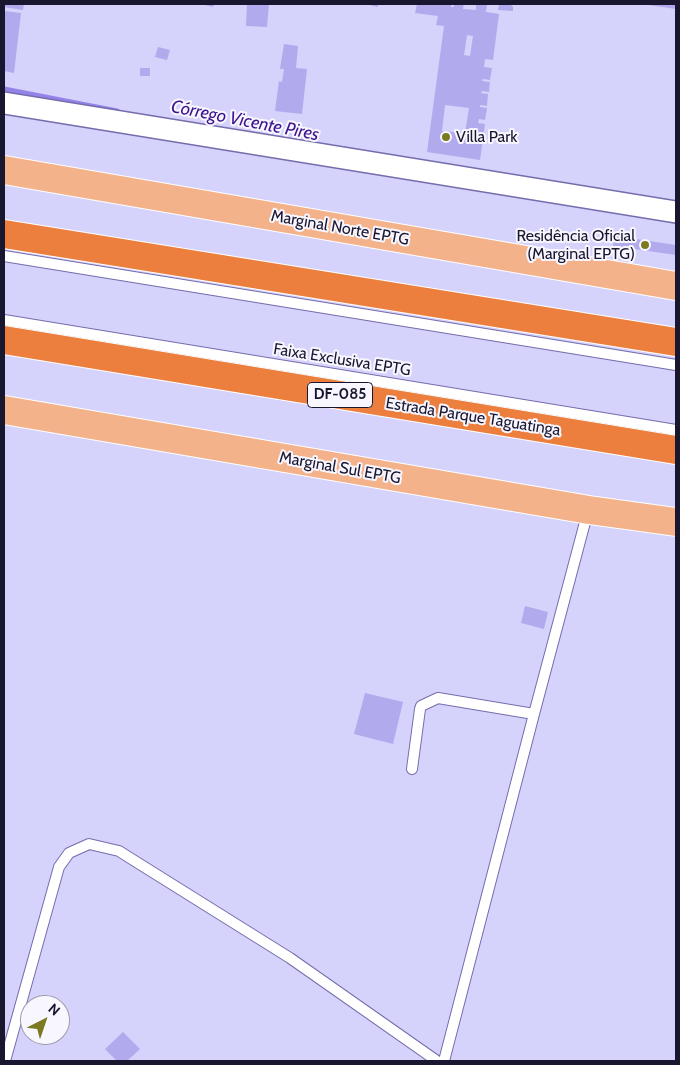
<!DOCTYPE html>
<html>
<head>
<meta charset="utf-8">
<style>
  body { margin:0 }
  #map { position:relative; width:680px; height:1065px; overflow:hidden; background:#d5d2fc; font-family:Cabin,sans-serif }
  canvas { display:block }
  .frame { position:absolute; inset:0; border:5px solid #19162f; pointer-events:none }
  .north { position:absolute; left:20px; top:995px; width:50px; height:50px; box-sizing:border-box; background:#f8f7ff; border:1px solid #9f9dac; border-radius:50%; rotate:41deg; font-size:14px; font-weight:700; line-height:20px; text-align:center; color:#19162f }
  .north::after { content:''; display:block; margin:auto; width:18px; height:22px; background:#7b7a21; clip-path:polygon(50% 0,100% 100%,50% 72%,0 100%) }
</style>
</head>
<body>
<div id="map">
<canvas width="680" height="1065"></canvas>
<div class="frame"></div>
<div class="north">N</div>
</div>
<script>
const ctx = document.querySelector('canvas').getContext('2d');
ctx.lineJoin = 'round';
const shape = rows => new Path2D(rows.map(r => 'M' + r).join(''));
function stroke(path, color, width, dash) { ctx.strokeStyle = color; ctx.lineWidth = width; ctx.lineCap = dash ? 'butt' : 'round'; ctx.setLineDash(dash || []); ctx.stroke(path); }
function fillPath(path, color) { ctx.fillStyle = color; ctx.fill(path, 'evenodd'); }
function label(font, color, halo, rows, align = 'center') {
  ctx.font = font + ' Cabin,sans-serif'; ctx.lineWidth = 4; ctx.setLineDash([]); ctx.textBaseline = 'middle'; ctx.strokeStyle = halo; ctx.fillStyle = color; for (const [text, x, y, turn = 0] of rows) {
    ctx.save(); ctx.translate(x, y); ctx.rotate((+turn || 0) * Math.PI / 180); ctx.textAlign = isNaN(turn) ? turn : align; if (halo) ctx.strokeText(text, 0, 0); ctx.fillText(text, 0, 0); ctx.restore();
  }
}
stroke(shape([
  [4,89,117,111]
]), '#9383e9', 5);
fillPath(shape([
  [4,4,24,4,23,10,4,7],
  [201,4,214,4,213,7],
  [247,4,269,4,267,27,246,26],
  [365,4,378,4,378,7],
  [417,4,451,4,451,7,454,7,454,4,464,4,463,9,476,10,476,4,487,4,486,12,499,14,493,60,485,59,484,67,492,68,490,80,483,79,482,81,490,82,489,92,482,91,481,93,488,94,487,106,480,105,480,107,487,108,485,120,479,119,478,123,485,124,480,160,427,152,444,26,436,25,438,16,415,13],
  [467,35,473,36,470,56,464,55],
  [445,105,469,108,465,133,442,131],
  [499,4,510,4,513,7,513,11,498,10],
  [648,4,676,4,676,9,648,5],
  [4,11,21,13,14,73,4,71],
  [284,44,298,46,296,68,307,69,302,114,275,111,279,81,282,82,284,69,280,69],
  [158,47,170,50,167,60,155,57],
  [140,68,150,68,150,76,140,76],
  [615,236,676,245,676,255,613,246],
  [525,606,548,612,544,629,521,623],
  [365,693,403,702,393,744,354,734],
  [123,1032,140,1049,127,1061,117,1061,105,1049]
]), '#b1aaed');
const service = shape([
  [4,256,676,365],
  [4,320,676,430],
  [412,769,420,709,421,706,438,698,534,714],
  [5,1061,59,867,69,853,89,844,119,851,130,858,290,958,437,1061],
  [444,1061,534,714,588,511]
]);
const minor = shape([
  [4,103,676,212]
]);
const primary = shape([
  [4,170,676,286],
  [4,410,589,510,676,522]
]);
const motorway = shape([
  [4,234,676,342],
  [4,340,676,450]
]);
stroke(service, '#756dac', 12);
stroke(minor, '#756dac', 24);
stroke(primary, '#fff', 30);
stroke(motorway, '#fff', 30);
stroke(service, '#fff', 10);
stroke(minor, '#fff', 21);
stroke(primary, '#f4b28b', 28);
stroke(motorway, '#ed7f3e', 28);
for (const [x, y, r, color] of [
  [446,137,5,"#7b7a21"],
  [645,245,5,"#7b7a21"]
]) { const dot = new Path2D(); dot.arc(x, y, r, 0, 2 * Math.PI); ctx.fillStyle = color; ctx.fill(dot); stroke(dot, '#f8f7ff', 2); }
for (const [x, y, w] of [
  [340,395,65]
]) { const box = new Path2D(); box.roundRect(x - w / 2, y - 12.5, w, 25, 4); ctx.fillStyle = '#f8f7ff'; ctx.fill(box); stroke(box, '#19162f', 1); }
label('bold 15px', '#19162f', null, [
  ["DF-085",340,395]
]);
label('16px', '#19162f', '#f8f7ff', [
  ["Villa Park",456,137],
  ["Residência Oficial",635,236,"right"],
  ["(Marginal EPTG)",635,254,"right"]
], 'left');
label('16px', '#19162f', '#f8f7ff', [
  ["Marginal Norte EPTG",340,228,10],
  ["Faixa Exclusiva EPTG",342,360,9],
  ["Estrada Parque Taguatinga",473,417,9],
  ["Marginal Sul EPTG",340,468,10]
]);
label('italic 18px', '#3e158e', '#f8f7ff', [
  ["Córrego Vicente Pires",245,121,11]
]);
</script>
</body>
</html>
